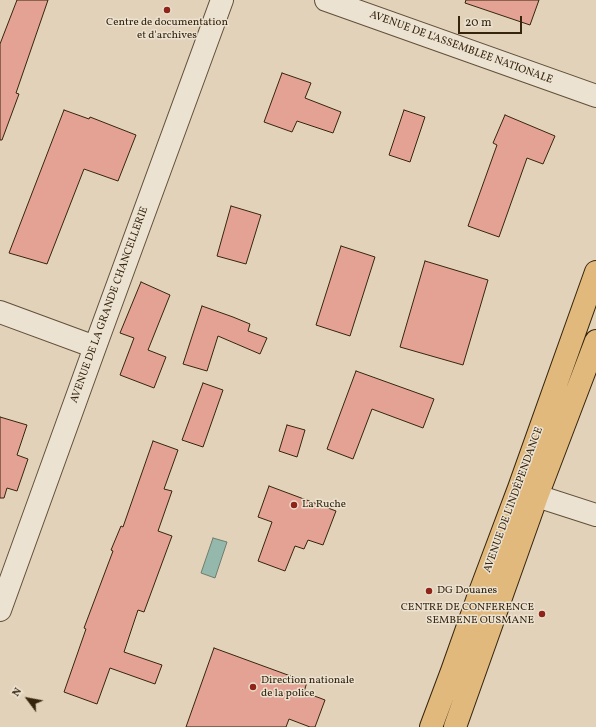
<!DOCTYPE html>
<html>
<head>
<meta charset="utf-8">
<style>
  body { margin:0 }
  #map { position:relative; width:596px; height:727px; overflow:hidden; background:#e2d2ba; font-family:Vollkorn,serif }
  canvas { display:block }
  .north { position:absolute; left:8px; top:679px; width:40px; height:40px; -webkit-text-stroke:3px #ece2d2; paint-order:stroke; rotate:302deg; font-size:11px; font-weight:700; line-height:16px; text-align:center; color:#36250c }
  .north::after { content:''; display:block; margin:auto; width:14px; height:18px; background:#36250c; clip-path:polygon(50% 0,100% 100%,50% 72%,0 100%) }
  .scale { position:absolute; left:458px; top:16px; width:64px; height:18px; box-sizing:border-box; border:2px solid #36250c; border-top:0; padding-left:5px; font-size:12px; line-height:14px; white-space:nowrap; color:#36250c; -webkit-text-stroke:3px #ece2d2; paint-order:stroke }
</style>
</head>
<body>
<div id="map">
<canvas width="596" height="727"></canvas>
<div class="north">N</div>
<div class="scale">20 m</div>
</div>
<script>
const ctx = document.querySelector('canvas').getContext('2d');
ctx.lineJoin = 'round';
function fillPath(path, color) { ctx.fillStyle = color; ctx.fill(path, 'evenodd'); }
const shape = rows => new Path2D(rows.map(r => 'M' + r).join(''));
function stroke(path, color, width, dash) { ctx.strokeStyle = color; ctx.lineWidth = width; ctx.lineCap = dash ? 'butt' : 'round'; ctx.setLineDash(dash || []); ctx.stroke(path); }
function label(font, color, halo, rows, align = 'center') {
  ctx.font = font + ' Vollkorn,serif'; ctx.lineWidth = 3; ctx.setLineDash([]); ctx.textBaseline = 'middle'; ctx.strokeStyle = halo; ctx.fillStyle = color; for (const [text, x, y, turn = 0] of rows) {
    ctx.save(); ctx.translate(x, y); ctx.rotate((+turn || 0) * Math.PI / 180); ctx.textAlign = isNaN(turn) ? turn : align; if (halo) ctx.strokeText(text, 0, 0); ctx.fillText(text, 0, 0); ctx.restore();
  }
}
const water = shape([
  [213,538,227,542,215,578,201,573,213,538]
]);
fillPath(water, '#95b8ac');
stroke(water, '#6f7d6c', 1);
const building = shape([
  [17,0,48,0,16,93,19,94,2,140,0,140,0,44,17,0],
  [466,0,539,0,530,25,465,3,466,0],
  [282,73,311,83,305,98,341,112,333,133,297,121,292,132,264,122,282,73],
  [64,110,89,119,90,117,136,135,118,181,84,169,47,264,9,253,64,110],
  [404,110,425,117,410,162,389,155,404,110],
  [505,115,555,136,543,164,527,158,499,237,468,226,497,145,493,143,505,115],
  [231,206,261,215,246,264,217,256,231,206],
  [341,246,375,257,350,336,316,325,341,246],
  [425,261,488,280,463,365,400,347,425,261],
  [141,282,170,295,148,350,166,357,154,388,120,375,134,338,120,333,141,282],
  [202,306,233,317,250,324,248,331,267,338,260,354,218,336,207,371,183,364,202,306],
  [356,371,434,399,423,428,372,409,353,459,327,449,356,371],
  [203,383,223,390,203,447,182,440,203,383],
  [0,417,27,425,17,455,28,459,17,491,7,488,4,498,0,498,0,417],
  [287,425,305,430,297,457,279,451,287,425],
  [153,441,178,450,164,489,172,491,158,531,172,536,144,612,138,610,124,652,162,665,155,684,110,668,97,704,64,692,86,629,84,628,113,551,111,550,121,526,123,527,153,441],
  [269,486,336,511,323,545,308,540,304,549,295,546,285,571,258,561,272,522,258,517,269,486],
  [214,648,307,682,304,692,325,700,315,727,310,727,289,719,286,727,186,727,214,648]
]);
fillPath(building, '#e3a293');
stroke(building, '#36250c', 1);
const minor = shape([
  [326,0,596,96],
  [0,312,95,347],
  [520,488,537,496,596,515],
  [0,610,95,347,222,0]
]);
const major = shape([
  [431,727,452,671,480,592,519,488,596,272],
  [455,727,537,496,596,341]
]);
stroke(minor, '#615038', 24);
stroke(major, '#36250c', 24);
stroke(minor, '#ece2d2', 22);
stroke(major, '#e1b97d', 22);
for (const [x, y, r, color] of [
  [167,10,4,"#8f2418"],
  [294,505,4,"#8f2418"],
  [429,591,4,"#8f2418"],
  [542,614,4,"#8f2418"],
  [253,687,4,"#8f2418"]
]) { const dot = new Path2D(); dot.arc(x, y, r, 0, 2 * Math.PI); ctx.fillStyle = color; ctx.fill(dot); stroke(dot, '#ece2d2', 1.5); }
label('11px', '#36250c', '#ece2d2', [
  ["Centre de documentation",167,23,"center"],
  ["et d'archives",167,36,"center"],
  ["La Ruche",302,505],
  ["DG Douanes",437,591],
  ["CENTRE DE CONFERENCE",534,608,"right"],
  ["SEMBENE OUSMANE",534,621,"right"],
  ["Direction nationale",261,681],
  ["de la police",261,694]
], 'left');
label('11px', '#36250c', '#ece2d2', [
  ["AVENUE DE L'ASSEMBLEE NATIONALE",461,48,20],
  ["AVENUE DE LA GRANDE CHANCELLERIE",110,305,-70],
  ["AVENUE DE L'INDÉPENDANCE",514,500,-70]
]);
</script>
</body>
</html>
